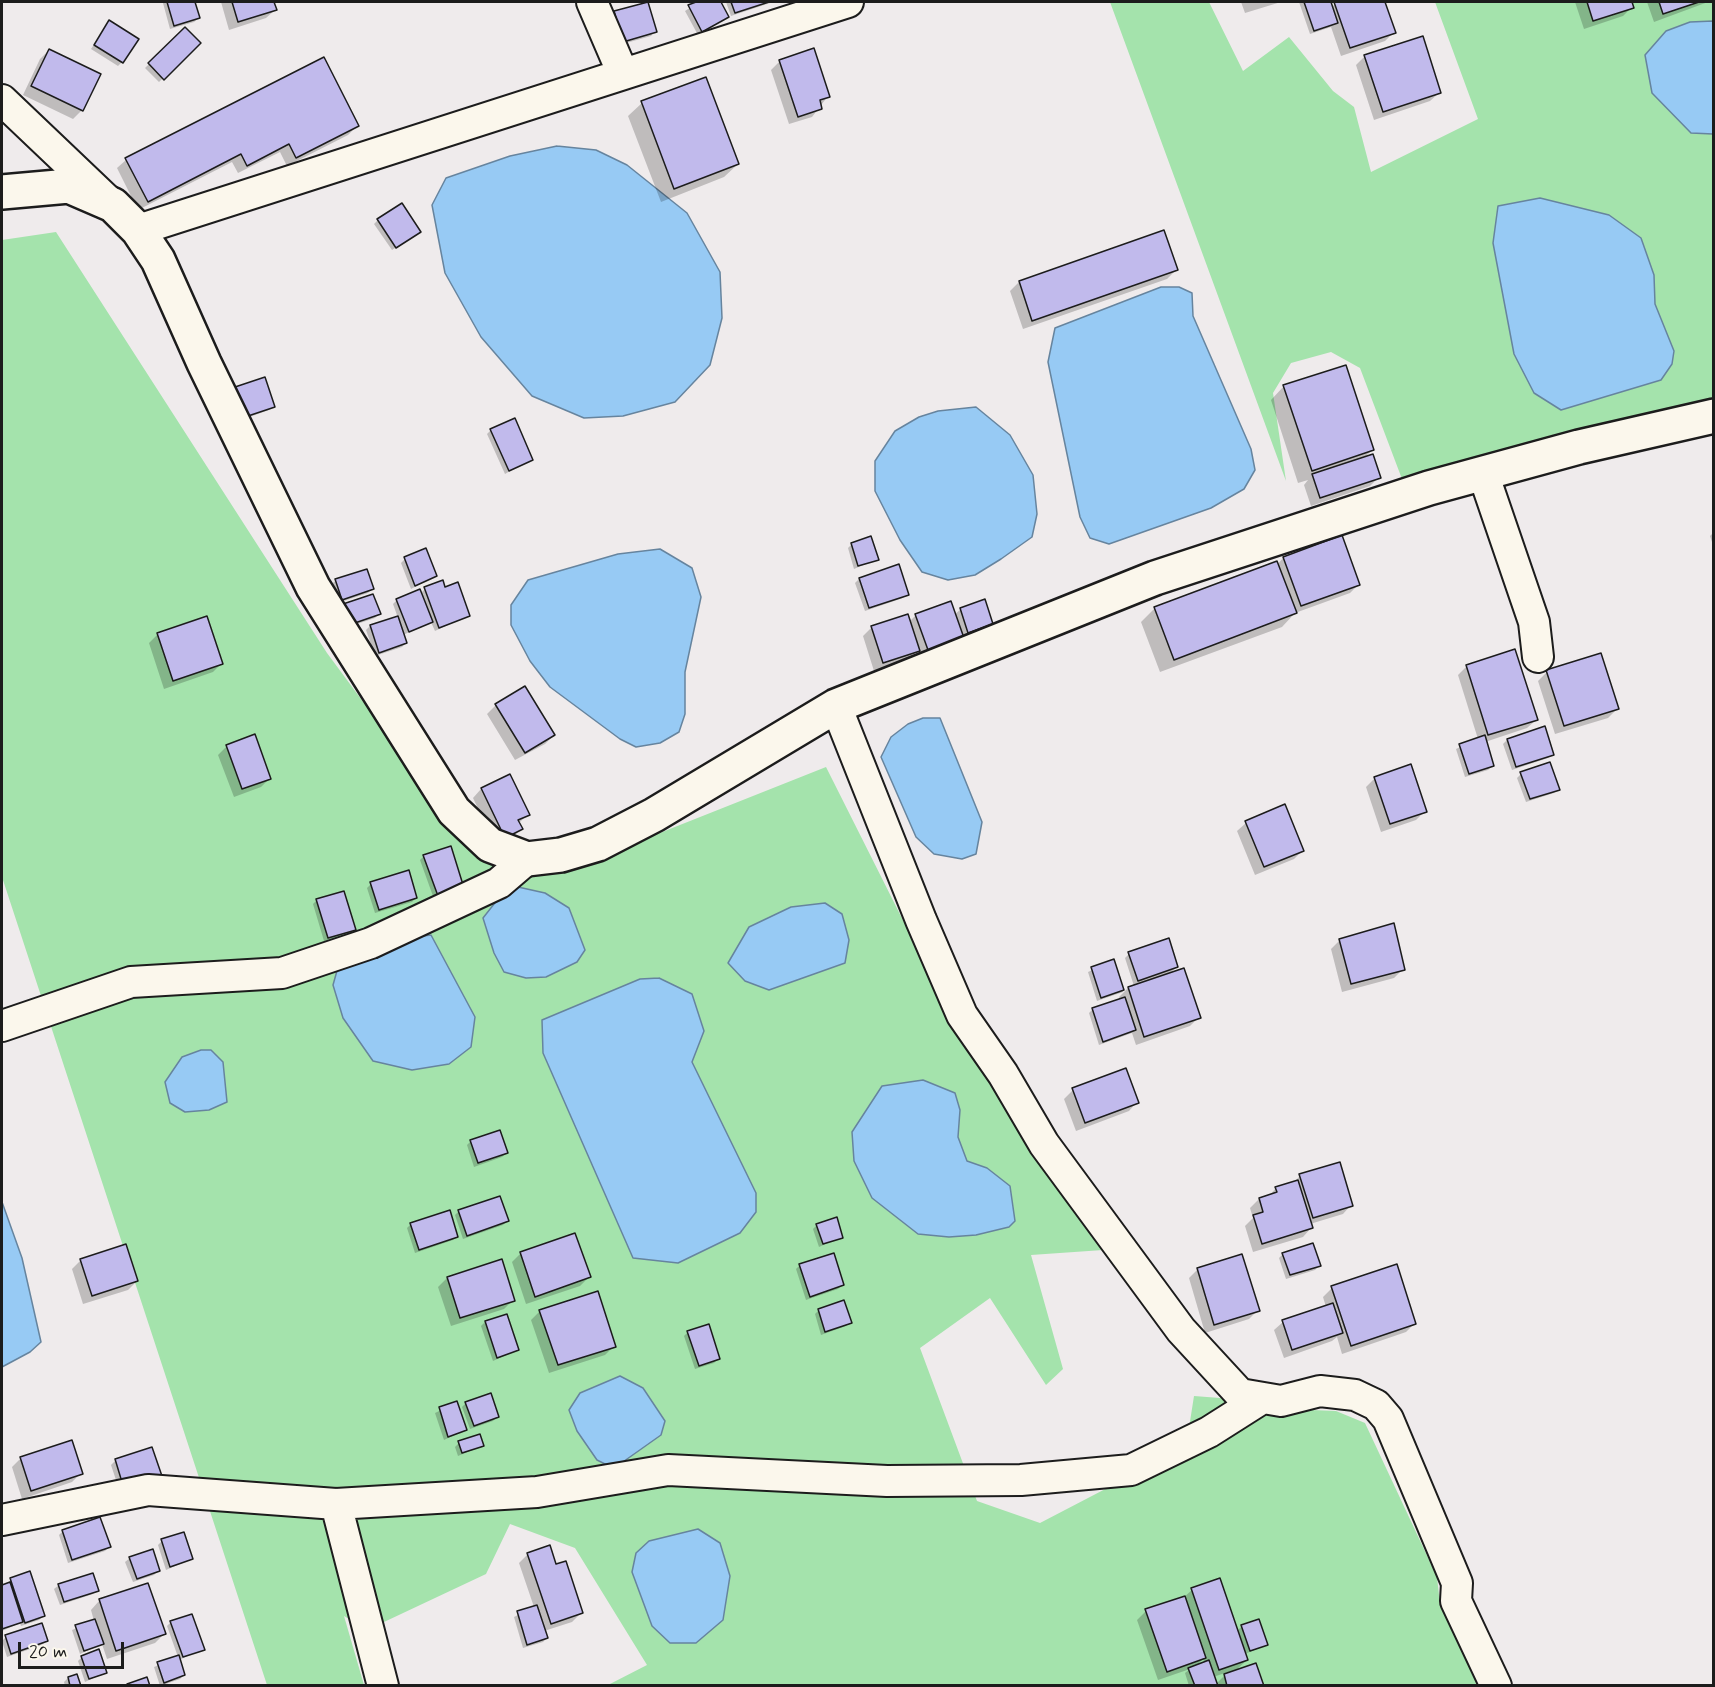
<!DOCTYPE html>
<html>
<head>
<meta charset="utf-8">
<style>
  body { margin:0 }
  #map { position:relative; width:1715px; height:1687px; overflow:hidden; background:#efebec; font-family:Mynerve,sans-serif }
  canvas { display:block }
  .frame { position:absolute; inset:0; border:3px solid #1c1c1c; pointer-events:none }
  .scale { position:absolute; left:18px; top:1642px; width:106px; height:27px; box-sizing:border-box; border:3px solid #1c1c1c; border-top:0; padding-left:8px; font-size:18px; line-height:21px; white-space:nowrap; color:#1c1c1c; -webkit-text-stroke:4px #fbf7ec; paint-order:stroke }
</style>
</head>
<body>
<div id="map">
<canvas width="1715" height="1687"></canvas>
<div class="frame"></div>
<div class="scale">20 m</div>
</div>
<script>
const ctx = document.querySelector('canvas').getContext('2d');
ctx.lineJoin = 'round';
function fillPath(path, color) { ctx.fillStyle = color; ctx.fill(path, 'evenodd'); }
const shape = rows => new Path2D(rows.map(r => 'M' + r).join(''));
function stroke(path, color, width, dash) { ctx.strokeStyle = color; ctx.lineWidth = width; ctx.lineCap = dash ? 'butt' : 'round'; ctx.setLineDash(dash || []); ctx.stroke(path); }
fillPath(shape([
  [1110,2,1209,2,1243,71,1289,37,1333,91,1354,107,1371,172,1478,119,1435,2,1713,2,1713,405,1402,479,1360,368,1331,352,1291,363,1273,393,1286,481],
  [56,232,327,653,475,853,559,873,826,767,939,992,1103,1250,1031,1255,1063,1369,1046,1385,990,1298,920,1348,977,1501,1040,1523,1186,1447,1194,1396,1233,1399,1287,1409,1336,1411,1365,1423,1437,1577,1440,1604,1479,1685,608,1685,647,1665,575,1548,510,1524,486,1574,367,1630,344,1616,364,1685,267,1685,2,877,2,240]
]), '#a4e3ac');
const water = shape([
  [1713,21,1713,134,1691,133,1652,93,1645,55,1666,31,1690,22,1713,21],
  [557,146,596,150,627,165,687,213,720,272,722,318,710,365,675,402,623,416,584,418,532,396,481,337,445,273,432,205,446,178,510,156,557,146],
  [1540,198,1609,215,1641,238,1654,275,1655,304,1674,351,1672,364,1661,380,1561,410,1534,393,1514,354,1493,243,1498,206,1540,198],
  [1161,287,1179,287,1192,293,1193,316,1251,449,1255,470,1244,489,1211,508,1109,544,1090,538,1080,517,1048,362,1055,328,1161,287],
  [976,407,1010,435,1033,475,1037,514,1032,537,1001,559,975,575,948,580,922,572,900,540,875,491,875,461,895,431,919,417,938,411,976,407],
  [660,549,692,568,701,597,685,672,685,714,679,732,660,743,636,747,620,739,550,687,530,661,511,625,511,605,528,580,618,554,660,549],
  [923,718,940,718,982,822,976,854,962,859,934,854,916,837,881,757,891,737,908,724,923,718],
  [509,885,545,893,569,908,585,950,577,962,546,977,526,978,504,972,494,953,483,918,509,885],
  [825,903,842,914,849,940,845,963,769,990,745,981,728,963,749,927,791,907,825,903],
  [431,935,475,1017,471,1047,449,1064,412,1070,373,1061,343,1018,333,985,340,960,407,938,431,935],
  [659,978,692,994,704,1031,692,1062,756,1193,756,1212,740,1233,678,1263,633,1258,543,1053,542,1020,640,979,659,978],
  [201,1050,211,1050,223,1062,227,1102,209,1110,185,1112,170,1103,165,1082,182,1057,201,1050],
  [923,1080,955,1093,960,1110,958,1137,967,1161,987,1168,1010,1186,1015,1221,1009,1227,976,1235,949,1237,918,1234,872,1198,854,1161,852,1132,882,1086,923,1080],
  [2,1202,22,1258,41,1342,30,1352,2,1367,2,1202],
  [620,1376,643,1388,665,1421,661,1435,620,1464,609,1466,597,1460,577,1431,569,1410,580,1393,620,1376],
  [698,1529,720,1543,730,1576,723,1620,696,1643,670,1643,652,1626,632,1572,636,1553,649,1541,698,1529]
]);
fillPath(water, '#97caf4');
stroke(water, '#66849e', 1.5);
fillPath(shape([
  [165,2,194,2,199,18,194,22,170,29,163,3],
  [221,2,273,2,275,10,266,18,229,30],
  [699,2,719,2,727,17,698,35,685,11],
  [726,2,773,2,731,16],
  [1241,2,1281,2,1245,13],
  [1299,2,1329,2,1331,7,1339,2,1384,2,1394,32,1385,41,1341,56,1331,27,1310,34],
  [1575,2,1630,2,1632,7,1623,16,1584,29],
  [1647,2,1708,2,1654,22],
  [615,12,655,31,651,36,619,45,611,16],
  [109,22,122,62,118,66,91,49],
  [185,29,199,43,159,82,145,68],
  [49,50,82,110,73,119,23,95,40,59],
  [1365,56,1439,93,1430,101,1374,120,1356,65],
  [780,61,828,96,812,117,789,124,771,70],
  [705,79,738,164,724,177,661,202,628,116,642,103],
  [357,126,348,135,287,166,280,152,238,173,232,162,138,210,117,168,126,160],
  [378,220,415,235,392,250,374,224],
  [1176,270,1167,279,1023,329,1010,291,1019,282],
  [1284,386,1372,450,1363,459,1379,477,1370,486,1311,506,1304,485,1308,480,1298,483,1271,400],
  [236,388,273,406,269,410,241,420,232,392],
  [491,430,531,459,505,474,487,434],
  [1714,532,1714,548,1710,536],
  [1341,536,1359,584,1350,593,1295,613,1282,627,1160,672,1141,622,1155,608,1277,565,1283,558],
  [852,544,877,559,854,569,848,548],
  [405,559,435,576,411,589,401,563],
  [859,579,907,594,903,598,865,611,855,583],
  [336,580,372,589,368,593,338,603,332,584],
  [425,589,444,589,468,615,435,631,431,622,403,635,406,643,402,647,375,656,366,630,370,626,398,618,393,604,397,600,421,593],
  [343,605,379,614,375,618,345,628],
  [961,609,991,624,982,633,920,658,917,652,909,659,874,671,863,636,872,627,909,622,916,615,954,615],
  [158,634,221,664,213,672,164,689,149,643],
  [1467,666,1536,720,1527,728,1485,742,1492,766,1488,770,1465,777,1456,749,1478,739,1458,675],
  [1547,672,1617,709,1608,718,1555,734,1538,681],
  [496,705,554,735,545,744,515,760,487,714],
  [1507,740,1552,754,1548,758,1512,770,1503,744],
  [227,746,270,778,261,787,234,797,218,755],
  [1521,774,1558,789,1554,793,1526,802,1517,778],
  [509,776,528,814,518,824,521,829,512,838,496,846,473,798,481,789],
  [1375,778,1425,811,1416,820,1381,832,1366,787],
  [1246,823,1303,850,1294,859,1255,875,1237,831],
  [424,856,463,887,434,899,420,860],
  [371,884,416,898,412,902,375,913,367,888],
  [317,900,354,929,350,933,324,941,313,904],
  [1340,940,1403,969,1394,978,1342,992,1331,949],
  [1129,954,1177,967,1169,974,1199,1017,1190,1026,1136,1045,1132,1033,1099,1045,1089,1013,1093,1009,1120,1000,1119,997,1128,988,1134,986,1125,958],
  [1113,961,1123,992,1097,1001,1088,972],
  [1073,1090,1137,1102,1129,1111,1076,1131,1064,1099],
  [471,1141,507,1153,502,1157,474,1167,467,1145],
  [1300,1176,1351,1205,1343,1214,1310,1224,1311,1228,1303,1237,1253,1252,1245,1226,1253,1218,1250,1208,1259,1199,1269,1196,1276,1188,1292,1184],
  [459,1211,507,1221,503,1225,463,1239,455,1215],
  [411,1224,457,1236,453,1240,415,1253,407,1228],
  [817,1225,841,1237,819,1247,813,1229],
  [574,1235,589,1277,580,1286,526,1304,512,1262,520,1254],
  [125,1246,137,1281,128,1290,83,1304,72,1269,80,1261],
  [1283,1254,1319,1266,1315,1270,1286,1279,1279,1258],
  [501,1261,513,1300,504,1309,451,1326,438,1287,447,1278],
  [800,1265,842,1285,838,1289,806,1300,796,1269],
  [1198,1269,1258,1310,1249,1319,1205,1333,1189,1278],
  [1332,1288,1415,1323,1406,1332,1342,1354,1337,1337,1332,1341,1284,1358,1274,1330,1283,1322,1326,1307,1323,1297],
  [819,1310,850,1322,846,1326,821,1335,815,1314],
  [540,1311,614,1346,605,1355,549,1373,531,1320],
  [485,1322,517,1350,493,1361,481,1326],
  [688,1332,718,1359,714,1363,695,1369,684,1336],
  [456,1403,465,1430,444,1440,435,1413],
  [466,1403,497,1417,493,1421,470,1429,462,1407],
  [459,1443,482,1446,458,1456,455,1447],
  [151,1449,121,1495,111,1465,115,1461],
  [21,1458,81,1473,72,1482,22,1499,12,1467],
  [63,1531,109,1547,105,1551,68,1563,59,1535],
  [162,1541,192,1559,166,1570,158,1545],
  [528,1554,555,1566,581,1613,572,1622,544,1631,547,1638,543,1642,523,1648,514,1617,534,1607,519,1563],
  [130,1558,158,1571,154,1575,133,1582,125,1562],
  [11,1579,43,1616,39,1620,21,1626,20,1623,2,1631,2,1586,7,1585],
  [59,1585,97,1590,93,1594,60,1605,54,1589],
  [147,1585,164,1634,155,1643,107,1659,102,1644,80,1654,72,1630,94,1621,91,1610,99,1601],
  [1192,1590,1237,1631,1242,1626,1266,1645,1245,1654,1247,1660,1234,1672,1263,1686,1189,1686,1185,1673,1190,1669,1158,1680,1137,1620,1146,1611,1183,1598],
  [1203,1659,1205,1664,1195,1667],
  [1228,1672,1216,1684,1213,1677],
  [171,1622,203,1649,179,1660,184,1675,180,1679,160,1686,154,1667,178,1657,167,1626],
  [6,1637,46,1641,42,1645,7,1657,2,1641],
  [82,1657,106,1672,85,1682,78,1661],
  [68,1678,80,1686,65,1686,64,1682]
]), '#0003');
const building = shape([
  [167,2,195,2,200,18,174,26,167,2],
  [232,2,274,2,277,10,238,22,232,2],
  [648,2,657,32,623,42,614,11,648,2],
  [696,2,721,2,729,17,702,32,688,5,696,2],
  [731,2,769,2,735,13,731,2],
  [1304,2,1331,2,1338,23,1314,31,1304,2],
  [1334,2,1385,2,1396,33,1350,48,1334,2],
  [1587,2,1632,2,1634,8,1593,21,1587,2],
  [1659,2,1699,2,1663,14,1659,2],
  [109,20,139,39,123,63,94,45,109,20],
  [185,27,201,43,164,80,148,63,185,27],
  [1423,36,1441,93,1383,112,1364,55,1423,36],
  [814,48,830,97,820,100,822,109,798,117,779,60,814,48],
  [49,49,101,74,83,111,31,86,49,49],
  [324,57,359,126,296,158,289,144,247,166,241,154,148,202,125,158,324,57],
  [706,77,739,164,674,189,641,101,706,77],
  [402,203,421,232,396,248,377,219,402,203],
  [1164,230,1178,270,1032,321,1019,281,1164,230],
  [1346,365,1374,450,1312,471,1283,385,1346,365],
  [265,377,275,407,245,417,235,387,265,377],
  [515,418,533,460,509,471,490,429,515,418],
  [1373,454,1381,478,1320,498,1312,474,1373,454],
  [1342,535,1360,585,1301,606,1283,557,1342,535],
  [871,536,879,560,858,566,851,543,871,536],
  [426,548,437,576,415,586,404,557,426,548],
  [1277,561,1297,613,1174,660,1154,607,1277,561],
  [899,564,909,595,869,608,859,578,899,564],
  [367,569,374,589,342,600,335,579,367,569],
  [443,580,445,587,458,582,470,616,439,628,424,587,443,580],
  [420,589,433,622,409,632,396,599,420,589],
  [373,594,381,614,349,625,343,604,373,594],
  [985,599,993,624,968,633,960,608,985,599],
  [951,601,964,638,928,650,915,614,951,601],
  [908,614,920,651,883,663,871,626,908,614],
  [207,616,223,664,173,681,157,633,207,616],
  [398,616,407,643,379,653,370,625,398,616],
  [1515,649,1538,720,1488,735,1466,665,1515,649],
  [1601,653,1619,709,1564,726,1546,670,1601,653],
  [525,686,555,735,525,753,495,704,525,686],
  [1545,726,1554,755,1516,767,1507,739,1545,726],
  [255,734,271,779,242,789,226,745,255,734],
  [1485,735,1494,766,1469,774,1459,744,1485,735],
  [1550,762,1560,790,1530,799,1520,772,1550,762],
  [1411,764,1427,812,1390,824,1374,777,1411,764],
  [510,774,530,815,518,820,523,829,505,838,481,788,510,774],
  [1285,804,1304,851,1264,867,1245,821,1285,804],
  [451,846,464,888,438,896,423,855,451,846],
  [409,870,417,898,379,910,370,882,409,870],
  [344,891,356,930,328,938,316,899,344,891],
  [1394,923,1405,970,1351,984,1339,939,1394,923],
  [1169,938,1178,967,1138,981,1128,952,1169,938],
  [1114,959,1124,990,1101,998,1091,967,1114,959],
  [1184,968,1201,1018,1144,1037,1128,987,1184,968],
  [1125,997,1136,1030,1103,1042,1092,1008,1125,997],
  [1126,1068,1139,1103,1085,1123,1072,1088,1126,1068],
  [500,1130,508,1153,478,1163,470,1140,500,1130],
  [1340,1162,1353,1206,1313,1218,1299,1174,1340,1162],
  [1298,1180,1313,1228,1262,1244,1253,1215,1263,1212,1259,1198,1277,1192,1275,1187,1298,1180],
  [500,1196,509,1221,467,1236,458,1210,500,1196],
  [450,1210,458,1237,419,1250,410,1223,450,1210],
  [837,1217,843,1238,823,1244,816,1224,837,1217],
  [575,1233,591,1277,535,1297,520,1252,575,1233],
  [1313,1243,1321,1266,1290,1275,1282,1253,1313,1243],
  [126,1244,138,1281,92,1296,80,1259,126,1244],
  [834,1253,844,1285,810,1297,799,1264,834,1253],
  [1242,1254,1260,1311,1214,1325,1197,1268,1242,1254],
  [502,1259,515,1301,460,1318,447,1277,502,1259],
  [1397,1264,1416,1324,1351,1346,1331,1286,1397,1264],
  [598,1291,616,1347,558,1365,539,1310,598,1291],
  [844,1300,852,1323,825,1332,818,1309,844,1300],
  [1333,1303,1343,1333,1292,1350,1282,1320,1333,1303],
  [507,1314,519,1350,497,1358,485,1321,507,1314],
  [709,1324,720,1359,699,1366,687,1331,709,1324],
  [491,1393,499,1417,474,1426,465,1402,491,1393],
  [457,1401,467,1430,448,1437,439,1407,457,1401],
  [480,1434,484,1446,462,1453,458,1441,480,1434],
  [72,1440,83,1474,31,1491,20,1457,72,1440],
  [152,1447,163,1479,125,1492,115,1459,152,1447],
  [100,1517,111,1547,72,1560,62,1530,100,1517],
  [184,1532,193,1559,170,1567,161,1539,184,1532],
  [550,1545,556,1564,566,1561,583,1613,551,1624,527,1553,550,1545],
  [153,1549,160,1571,137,1579,129,1557,153,1549],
  [30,1571,45,1616,25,1623,10,1578,30,1571],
  [93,1573,99,1591,64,1602,58,1584,93,1573],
  [1220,1578,1248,1660,1219,1670,1191,1588,1220,1578],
  [10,1582,23,1622,2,1629,2,1585,10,1582],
  [148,1583,166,1634,116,1651,99,1599,148,1583],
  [1185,1596,1206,1658,1167,1672,1145,1609,1185,1596],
  [537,1605,548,1638,527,1645,517,1611,537,1605],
  [192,1614,205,1650,183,1657,170,1621,192,1614],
  [95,1619,104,1644,84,1651,75,1625,95,1619],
  [1259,1619,1268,1645,1250,1651,1241,1625,1259,1619],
  [42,1623,48,1641,11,1654,5,1635,42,1623],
  [99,1649,107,1673,89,1679,81,1656,99,1649],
  [179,1655,185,1675,164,1683,157,1662,179,1655],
  [1209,1660,1218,1686,1195,1686,1188,1668,1209,1660],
  [1256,1663,1264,1686,1227,1686,1224,1674,1256,1663],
  [77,1674,81,1686,70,1686,68,1677,77,1674],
  [147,1677,150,1686,127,1686,127,1684,147,1677]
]);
fillPath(building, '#c1baec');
stroke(building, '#1c1c1c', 1.5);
const minor = shape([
  [592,2,623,74],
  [2,100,106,199],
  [138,230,848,2],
  [1483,473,1534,622,1538,657],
  [836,706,921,920,962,1015,1003,1074,1044,1144,1181,1330,1240,1394,1281,1401,1320,1391,1355,1395,1376,1405,1388,1419,1457,1583,1456,1601,1496,1686],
  [2,1026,131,982,282,973,371,943,499,883,527,859],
  [336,1504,383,1686],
  [2,1520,148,1490,336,1504,537,1492,668,1470,887,1481,1021,1480,1131,1470,1209,1432,1261,1399]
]);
const tertiary = shape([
  [2,192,69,186,113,205,138,230,158,260,204,363,313,587,454,811,490,845,527,859,561,855,598,844,654,815,836,706,1155,578,1429,488,1579,447,1714,416]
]);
stroke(minor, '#1c1c1c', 34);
stroke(tertiary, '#1c1c1c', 38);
stroke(minor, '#fbf7ec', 30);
stroke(tertiary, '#fbf7ec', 33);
</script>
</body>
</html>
